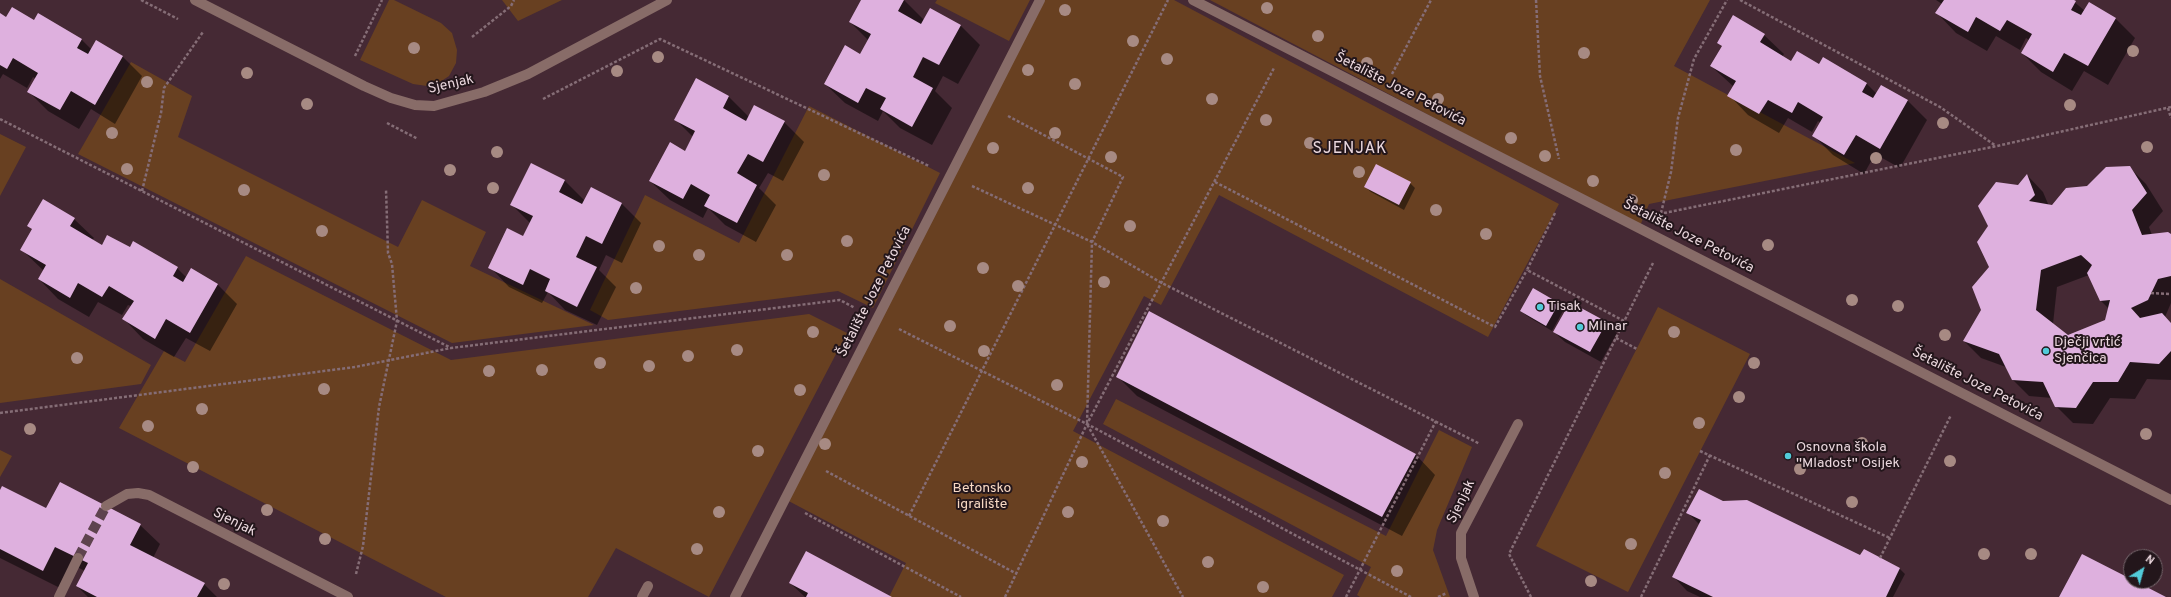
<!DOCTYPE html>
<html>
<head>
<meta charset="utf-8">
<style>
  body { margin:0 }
  #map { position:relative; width:2171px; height:597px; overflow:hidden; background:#452934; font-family:Overpass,sans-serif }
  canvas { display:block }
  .north { position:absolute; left:2123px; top:549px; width:40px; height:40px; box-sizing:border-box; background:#23161b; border:1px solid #736469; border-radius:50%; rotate:37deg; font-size:11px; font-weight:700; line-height:16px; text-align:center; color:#ebd8de }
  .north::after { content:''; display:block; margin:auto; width:14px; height:18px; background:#52cbd9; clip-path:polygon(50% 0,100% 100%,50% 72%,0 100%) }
</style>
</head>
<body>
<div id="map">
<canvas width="2171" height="597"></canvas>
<div class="north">N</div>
</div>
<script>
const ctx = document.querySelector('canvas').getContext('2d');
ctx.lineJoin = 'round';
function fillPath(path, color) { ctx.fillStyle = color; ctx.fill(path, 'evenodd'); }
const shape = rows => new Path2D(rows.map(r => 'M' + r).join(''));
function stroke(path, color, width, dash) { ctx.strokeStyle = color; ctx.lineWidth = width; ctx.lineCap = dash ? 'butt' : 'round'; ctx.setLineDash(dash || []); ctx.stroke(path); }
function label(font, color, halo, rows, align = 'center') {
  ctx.font = font + ' Overpass,sans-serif'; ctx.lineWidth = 4; ctx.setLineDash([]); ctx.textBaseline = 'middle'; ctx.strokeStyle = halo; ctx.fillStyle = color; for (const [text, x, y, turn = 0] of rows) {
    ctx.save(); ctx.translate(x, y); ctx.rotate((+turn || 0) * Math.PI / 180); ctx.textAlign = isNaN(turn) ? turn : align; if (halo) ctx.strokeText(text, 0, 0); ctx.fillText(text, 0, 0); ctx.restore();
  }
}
fillPath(shape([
  [389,0,394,0,441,23,452,33,457,50,456,63,449,76,440,82,427,86,413,84,360,60],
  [502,0,562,0,518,21],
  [937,0,1030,0,1009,41,935,3],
  [1044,0,1174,0,1559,204,1488,337,1219,195,1161,305,1144,296,1073,431,1344,575,1332,597,889,597,906,563,781,497],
  [1210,0,1710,0,1674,66,1855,163,1649,204,1640,226],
  [131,62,192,96,178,137,398,247,422,200,486,232,470,266,594,325,452,343,78,154],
  [809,106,940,173,873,308,838,291,608,320,590,310,645,195,739,243],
  [0,134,26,147,0,196],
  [246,256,451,360,809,314,847,333,709,597,616,548,588,597,446,597,119,428,164,351,185,362],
  [0,279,151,365,141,384,0,403],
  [1658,307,1750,354,1628,592,1536,546],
  [1116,399,1386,536,1439,430,1472,447,1437,530,1433,550,1450,597,1360,597,1357,595,1371,567,1103,424],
  [0,450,12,456,0,477]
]), '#684021');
fillPath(shape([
  [862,0,904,0,924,20,960,25,980,45,958,84,943,76,935,91,952,108,932,145,900,128,883,111,878,121,845,103,825,84,860,55,868,40,850,22],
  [1936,0,2072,0,2085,11,2090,4,2116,19,2135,38,2108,85,2084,71,2072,91,2041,72,2022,53,2029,40,2026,38,2020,50,1996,36,1987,51,1956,33,1937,13,1942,4],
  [0,14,7,18,35,21,38,15,82,40,92,50,97,42,123,57,142,76,115,124,91,109,79,129,48,111,28,91,36,79,33,77,27,88,3,74,0,79],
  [1764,35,1784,54,1782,57,1792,62,1820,65,1824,59,1867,84,1877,94,1881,86,1908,101,1927,120,1900,168,1875,154,1864,174,1833,155,1814,136,1821,123,1818,121,1812,132,1788,118,1779,133,1748,115,1729,95,1734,87,1711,66,1723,47,1718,42],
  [697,79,729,97,749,117,754,106,784,122,804,142,783,181,768,173,759,188,776,205,756,242,725,225,708,208,703,218,670,200,650,181,685,152,693,137,675,119],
  [2129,167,2146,184,2163,211,2149,227,2152,235,2171,236,2171,303,2165,317,2171,323,2171,380,2147,379,2135,399,2110,398,2093,424,2073,423,2056,406,2052,398,2029,396,2012,379,2006,367,1981,358,1964,341,1982,310,1990,267,2018,186,2027,175,2043,192,2049,206,2052,207],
  [2089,275,2101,301,2109,309,2106,321,2068,336,2053,324,2057,287],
  [564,180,585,201,621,203,641,223,622,263,606,255,599,270,616,287,597,325,565,310,548,292,542,303,509,287,490,267,523,237,530,223,512,205],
  [1410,183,1415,188,1404,210,1371,192,1365,187],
  [74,219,94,238,92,240,102,246,130,249,177,268,187,278,191,270,218,285,237,304,210,351,186,338,174,357,143,339,124,319,131,306,128,305,122,315,98,302,89,317,58,299,39,279,44,271,22,250,33,230,29,226],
  [1533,290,1559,304,1564,309,1552,331,1527,316,1521,311],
  [1149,312,1416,455,1435,475,1402,536,1137,396,1117,376],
  [1606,323,1617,333,1601,362,1565,342,1554,332],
  [0,492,47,510,140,525,160,544,153,558,204,584,217,597,88,597,77,586,85,571,75,566,62,589,0,558],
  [1723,502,1861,557,1864,550,1900,569,1905,574,1893,597,1700,597,1687,591,1673,576,1700,525,1688,513],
  [790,583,890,597,805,597]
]), '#0007');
fillPath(shape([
  [861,0,904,0,898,11,921,24,930,8,961,25,939,65,923,57,913,77,933,88,912,127,880,109,886,98,866,88,858,103,824,84,845,45,860,54,871,34,849,22],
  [1944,0,2074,0,2076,1,2071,10,2081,15,2089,2,2116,18,2088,66,2064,53,2053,72,2021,53,2032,34,2007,20,2000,31,1976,17,1968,32,1935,13],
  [12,7,34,20,38,13,82,39,77,48,88,54,96,40,123,56,95,105,71,91,60,110,27,92,38,73,13,58,7,69,0,65,0,13,6,17],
  [1733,15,1765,34,1760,42,1791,61,1797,51,1819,64,1823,57,1867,83,1862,92,1873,98,1881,85,1908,100,1880,149,1856,135,1844,155,1812,136,1823,117,1798,102,1792,113,1768,100,1759,114,1727,96,1736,81,1710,66,1722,46,1717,43],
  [696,78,729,96,723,108,746,121,754,105,785,121,763,162,748,154,737,173,757,185,737,223,704,206,710,195,691,184,683,199,649,181,670,142,685,151,695,131,674,120],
  [531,163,565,180,559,192,582,204,591,187,622,203,602,244,586,236,576,257,597,267,577,307,545,291,550,279,530,269,523,285,488,268,507,228,523,236,533,216,510,205],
  [1376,164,1411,182,1399,205,1364,187],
  [2130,166,2147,193,2132,210,2142,235,2168,232,2171,234,2171,276,2158,279,2148,300,2131,308,2140,318,2162,313,2171,323,2171,351,2159,364,2130,362,2118,382,2093,382,2076,408,2055,407,2043,382,2012,380,1999,354,1963,341,1981,310,1972,287,1989,267,1977,242,1988,226,1978,206,1996,182,2018,185,2027,174,2035,195,2029,201,2052,205,2066,188,2087,186,2106,167],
  [2081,255,2092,265,2087,273,2100,301,2110,300,2105,320,2068,335,2036,310,2041,270],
  [43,199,75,218,70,226,102,245,107,235,130,247,133,241,178,267,173,276,183,282,191,268,218,284,190,333,166,319,155,339,122,319,134,301,109,286,102,297,78,283,70,298,38,279,46,265,20,250,32,229,27,226],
  [1533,288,1559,303,1546,326,1520,311],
  [1570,302,1607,322,1590,352,1553,332],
  [1149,311,1416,454,1382,517,1116,377],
  [60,482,141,524,130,545,205,583,197,597,97,597,76,586,88,563,55,547,43,571,0,549,0,490,2,486,46,508],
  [1699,489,1723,501,1747,500,1860,555,1864,549,1900,568,1886,597,1713,597,1672,577,1701,520,1686,513],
  [806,551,892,597,806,597,808,593,789,583],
  [2082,554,2131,579,2131,581,2135,581,2166,597,2059,597]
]), '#deb0de');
stroke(shape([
  [78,558,106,506]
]), '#5e434e', 10, [10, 5]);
stroke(shape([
  [141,0,178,19],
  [1536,0,1540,76,1559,159],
  [1740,0,1940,107,1996,146],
  [472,37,511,6,514,0],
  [355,56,382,0],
  [1392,74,1431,0],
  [543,99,660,39,929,166],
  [2168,108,2171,118],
  [1008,116,1123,177,1092,242,1087,424,1183,597],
  [0,119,451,348],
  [387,123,418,139],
  [1215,182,1495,327,1527,270],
  [972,186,1092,242,1160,282,1480,444],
  [142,191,161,113,164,88,203,32],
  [1555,213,1527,270,1624,321],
  [1661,213,1671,172,1678,118,1694,59,1727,0],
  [1664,213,1997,146,2171,107],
  [2151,293,2171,294],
  [899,329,1087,424,1411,597],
  [1616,338,1637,349],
  [0,413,355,367,451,348,840,300,855,308],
  [1700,451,1890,538],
  [826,471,1017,574],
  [805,513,961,597],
  [909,516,1168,0],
  [1880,558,1951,415],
  [356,574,363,546,379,407,397,321,392,264,388,253,386,189],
  [1005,597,1087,424,1274,68],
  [1346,597,1436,421],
  [1438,597,1447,593],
  [1531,597,1509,554,1653,263],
  [1641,597,1710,455]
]), '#856d76', 2.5, [3, 2]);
stroke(shape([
  [195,0,364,86,391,98,415,105,434,106,484,92,528,74,667,0],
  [1193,0,2171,500],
  [106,506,127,494,138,493,149,495,348,597],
  [59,597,78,558],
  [642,597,648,586],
  [735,597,1040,0],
  [1474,597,1461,558,1461,533,1518,424]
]), '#886c68', 10);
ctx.fillStyle = '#a78a83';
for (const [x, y] of [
  [1267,8],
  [1065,10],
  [1318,36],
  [1133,41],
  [414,48],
  [2133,51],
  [1584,53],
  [658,57],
  [1167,59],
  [1367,63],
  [1028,70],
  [617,71],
  [247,73],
  [147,82],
  [1075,84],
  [1212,99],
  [1438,99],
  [307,104],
  [2070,105],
  [1266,120],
  [1943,123],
  [112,133],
  [1055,133],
  [1511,138],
  [1310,143],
  [2147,147],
  [993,148],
  [1736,150],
  [497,152],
  [1545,156],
  [1111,157],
  [1876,158],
  [127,169],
  [450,170],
  [1359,172],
  [824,175],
  [1593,181],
  [493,188],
  [1028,188],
  [244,190],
  [1632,200],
  [1436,210],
  [1130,226],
  [322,231],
  [1486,234],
  [847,241],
  [1768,245],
  [659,246],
  [699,255],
  [787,255],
  [983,268],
  [1104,282],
  [1018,286],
  [636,288],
  [1852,300],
  [1898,306],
  [950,326],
  [813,332],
  [1674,332],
  [1945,335],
  [737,350],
  [984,351],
  [688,356],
  [77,358],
  [600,363],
  [1754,363],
  [649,366],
  [542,370],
  [489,371],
  [1057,385],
  [324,389],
  [800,390],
  [1739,397],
  [202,409],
  [1699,423],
  [148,426],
  [30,429],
  [2146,434],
  [1862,443],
  [825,444],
  [758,451],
  [1950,461],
  [1082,462],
  [193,467],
  [1800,469],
  [1665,473],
  [1852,502],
  [267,510],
  [719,512],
  [1068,512],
  [1163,521],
  [325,539],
  [1631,544],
  [697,549],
  [1984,554],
  [2031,554],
  [1208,562],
  [1397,571],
  [1591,581],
  [224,584],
  [1263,587]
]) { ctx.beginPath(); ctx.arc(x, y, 6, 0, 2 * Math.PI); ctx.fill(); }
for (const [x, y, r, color] of [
  [1540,307,4,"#52cbd9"],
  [1580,327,4,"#52cbd9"],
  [2046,351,4,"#52cbd9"],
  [1788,456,4,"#52cbd9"]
]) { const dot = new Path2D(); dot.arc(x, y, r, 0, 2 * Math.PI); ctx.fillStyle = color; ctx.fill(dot); stroke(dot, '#23161b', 1.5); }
label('14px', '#ebd8de', '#23161b', [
  ["Sjenjak",451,85,-13],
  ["Šetalište Joze Petovića",1400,90,27],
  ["Šetalište Joze Petovića",1688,237,27],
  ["Šetalište Joze Petovića",875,292,-63],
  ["Šetalište Joze Petovića",1977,385,27],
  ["Sjenjak",1462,502,-64],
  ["Sjenjak",234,523,27]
]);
label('14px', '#ebd8de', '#23161b', [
  ["Tisak",1548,307],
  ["Mlinar",1588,327],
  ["Dječji vrtić",2054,343],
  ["Sjenčica",2054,359],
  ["Osnovna škola",1796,448],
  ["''Mladost'' Osijek",1796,464]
], 'left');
label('14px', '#f8d9c4', '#23161b', [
  ["Betonsko",982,489],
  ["igralište",982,505]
]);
ctx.letterSpacing = '1px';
label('16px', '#ebd8de', '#23161b', [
  ["SJENJAK",1350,150]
]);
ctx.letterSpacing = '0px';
</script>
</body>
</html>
